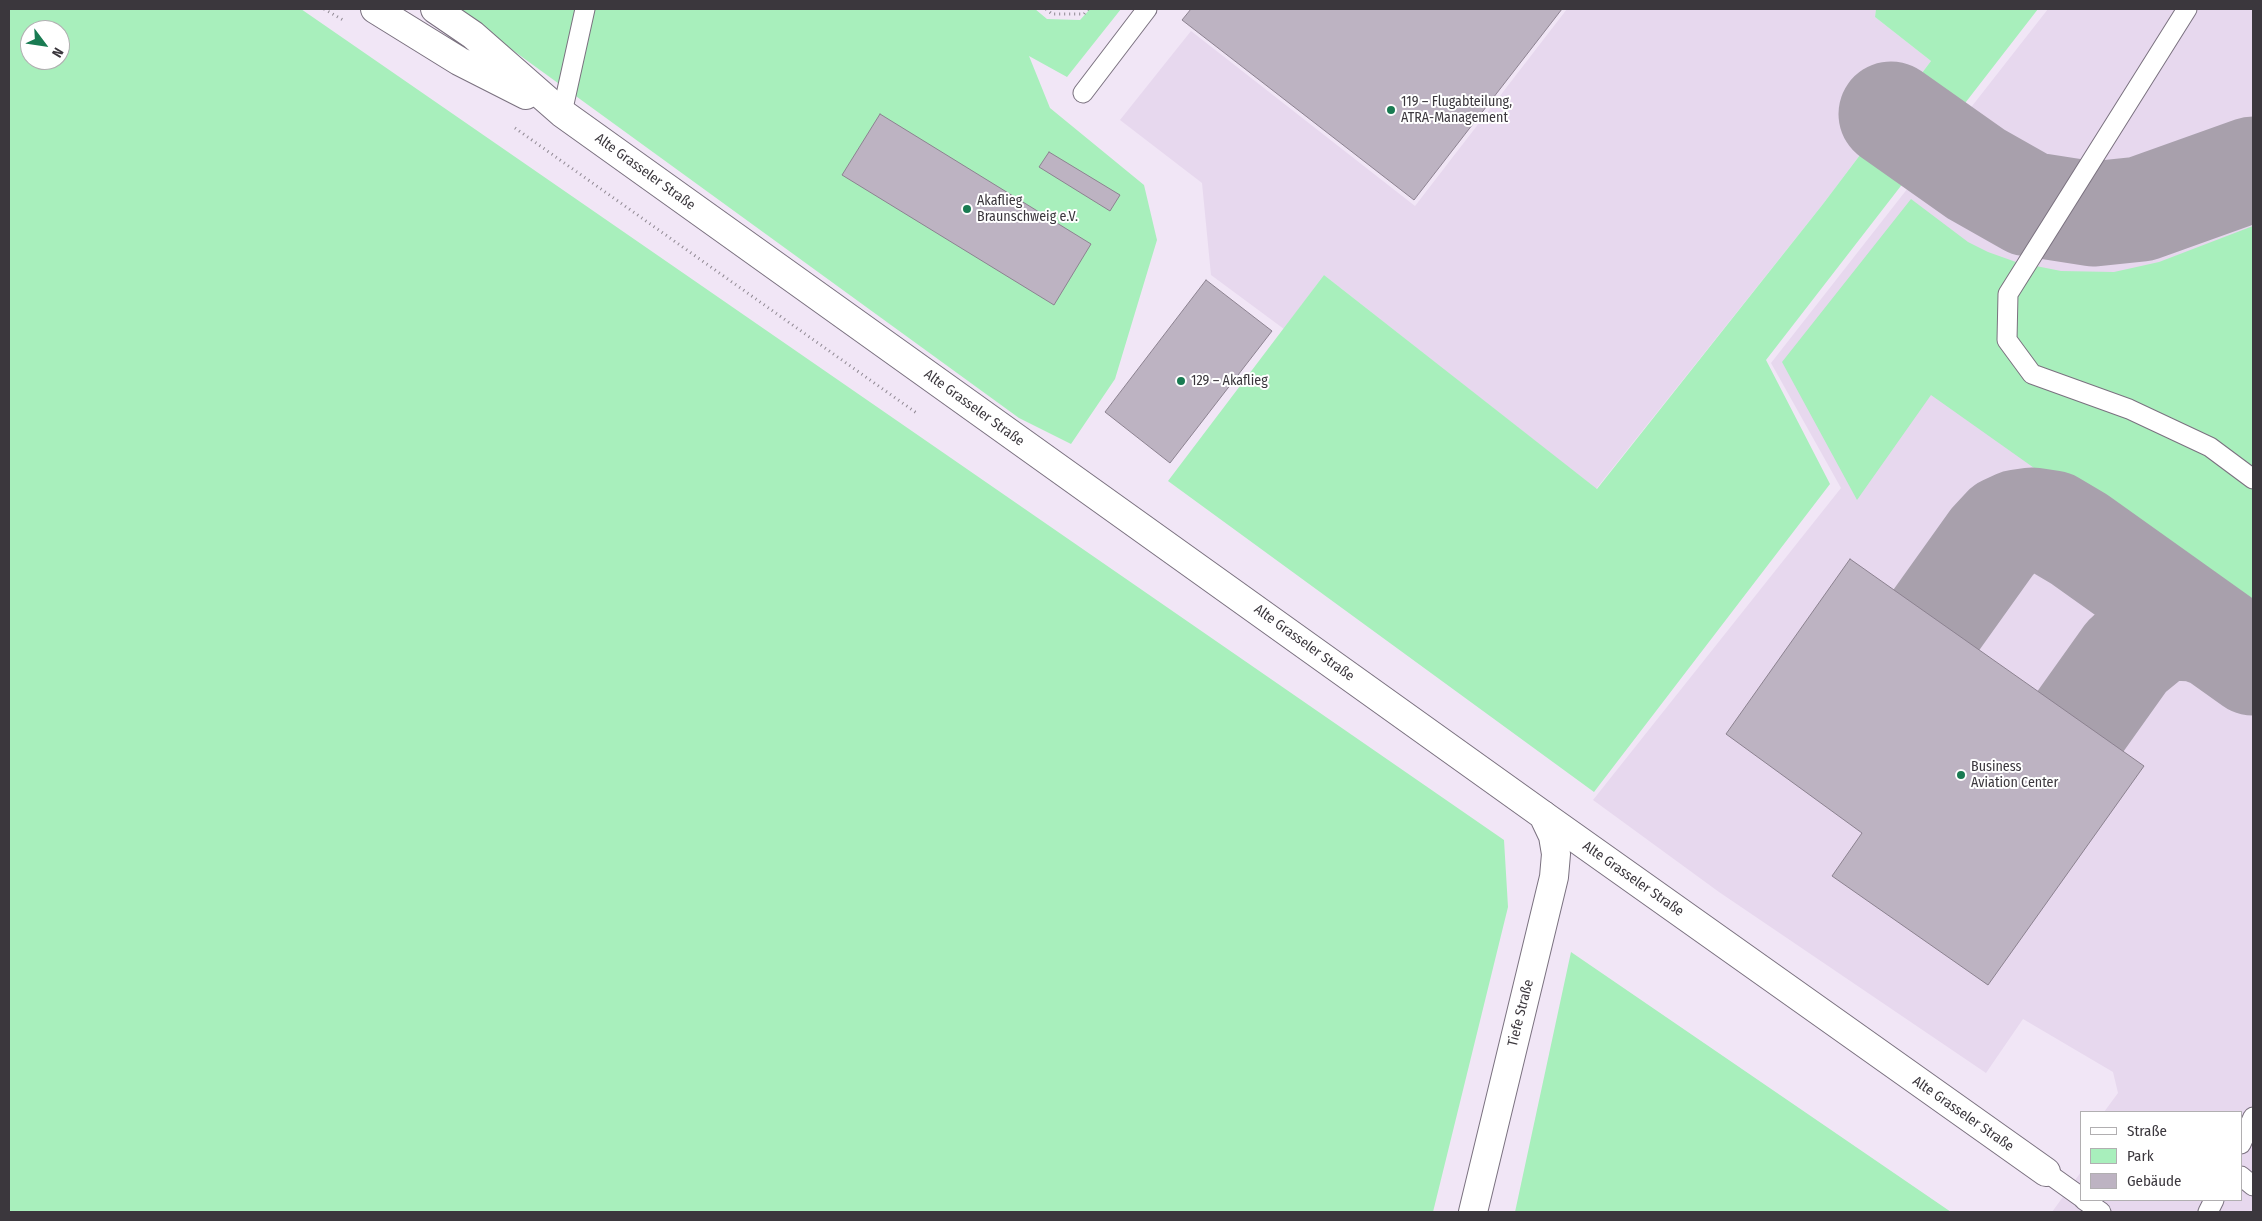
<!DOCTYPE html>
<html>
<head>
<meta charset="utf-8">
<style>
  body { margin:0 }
  #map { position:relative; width:2262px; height:1221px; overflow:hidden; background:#f1e6f6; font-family:"Fira Sans Condensed",sans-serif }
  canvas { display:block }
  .frame { position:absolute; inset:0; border:10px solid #3b373d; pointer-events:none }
  .legend { position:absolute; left:2080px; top:1111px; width:162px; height:90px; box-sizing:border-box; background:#fff; border:1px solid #b1afb1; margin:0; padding:6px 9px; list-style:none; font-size:15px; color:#3b373d }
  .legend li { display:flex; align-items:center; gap:10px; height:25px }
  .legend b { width:25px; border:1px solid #b1afb1 }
  .north { position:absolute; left:20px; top:20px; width:50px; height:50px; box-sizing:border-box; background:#fff; border:1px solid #b1afb1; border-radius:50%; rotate:121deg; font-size:14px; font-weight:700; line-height:20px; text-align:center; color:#3b373d }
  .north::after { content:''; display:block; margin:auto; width:18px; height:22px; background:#197b52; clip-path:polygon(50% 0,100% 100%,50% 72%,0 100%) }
</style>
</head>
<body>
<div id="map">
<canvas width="2262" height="1221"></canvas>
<div class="frame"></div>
<ul class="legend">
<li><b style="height:6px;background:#fff"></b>Straße</li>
<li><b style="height:14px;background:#a8efbc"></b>Park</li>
<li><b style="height:14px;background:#bdb3c2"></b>Gebäude</li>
</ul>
<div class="north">N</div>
</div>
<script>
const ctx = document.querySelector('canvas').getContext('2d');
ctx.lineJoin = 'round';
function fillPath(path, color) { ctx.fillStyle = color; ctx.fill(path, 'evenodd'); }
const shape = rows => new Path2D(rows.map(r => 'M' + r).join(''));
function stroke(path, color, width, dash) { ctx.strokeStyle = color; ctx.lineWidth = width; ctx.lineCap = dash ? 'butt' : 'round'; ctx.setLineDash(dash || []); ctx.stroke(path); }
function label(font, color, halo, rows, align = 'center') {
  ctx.font = font + ' "Fira Sans Condensed",sans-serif'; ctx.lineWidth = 4; ctx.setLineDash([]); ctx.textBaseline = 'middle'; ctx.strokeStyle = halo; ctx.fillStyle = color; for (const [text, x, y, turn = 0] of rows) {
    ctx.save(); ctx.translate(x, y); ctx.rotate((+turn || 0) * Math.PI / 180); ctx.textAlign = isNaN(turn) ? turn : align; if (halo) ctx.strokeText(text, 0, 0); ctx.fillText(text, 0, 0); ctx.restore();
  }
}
fillPath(shape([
  [1567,9,1876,9,1875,17,1931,61,1823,204,1596,489,1324,275,1284,329,1211,275,1202,183,1120,120,1191,31,1415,206],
  [2048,9,2253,9,2253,1212,2052,1212,2081,1172,2081,1200,2241,1200,2241,1112,2104,1112,2118,1093,2113,1072,2023,1019,1986,1073,1719,892,1593,800,1841,488,1771,363]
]), '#e7d8ee');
fillPath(shape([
  [9,9,301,9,1504,840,1508,907,1433,1212,9,1212],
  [30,30,60,30,60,60,30,60],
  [456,9,1035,9,1047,19,1080,20,1090,9,1121,9,1067,77,1029,56,1050,108,1144,185,1157,240,1115,379,1071,444,1019,418],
  [1876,9,2038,9,1766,360,1830,484,1594,792,1168,481,1324,275,1597,489,1823,204,1931,61,1875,17],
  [1911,199,1968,242,1988,252,2016,262,2061,271,2114,272,2159,262,2253,226,2253,623,1931,395,1857,500,1782,362],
  [1571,952,1951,1212,1515,1212]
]), '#a8efbc');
stroke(shape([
  [1891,114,1976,174,2029,204,2093,214,2141,209,2253,169],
  [1937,619,1992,542,2005,528,2018,522,2032,520,2052,523,2079,539,2253,663],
  [2080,722,2127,656,2155,633,2170,628,2196,629,2215,636]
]), '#a8a0ac', 105);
const building = shape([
  [1191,9,1562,9,1414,200,1182,20,1191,9],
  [880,114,1091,244,1054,305,842,175,880,114],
  [1049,152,1120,195,1110,211,1039,167,1049,152],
  [1206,280,1272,331,1170,463,1105,412,1206,280],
  [1850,559,2144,766,1988,985,1832,876,1862,833,1726,734,1850,559]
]);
fillPath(building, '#bdb3c2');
stroke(building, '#8c8290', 1);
const lane = shape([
  [2187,9,2008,294,2007,340,2032,374,2129,409,2210,447,2253,479],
  [1083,93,1147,9],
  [562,113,585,9],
  [2241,1144,2253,1117],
  [2046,1172,2081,1197],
  [2241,1176,2253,1186],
  [2084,1200,2101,1212],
  [2208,1212,2214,1200]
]);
const street = shape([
  [1543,815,2046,1172]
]);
const secondary = shape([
  [375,9,459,61,526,95],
  [435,9,473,35,562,113,1543,815,1553,836,1556,854,1554,877,1473,1212]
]);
stroke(lane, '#7a717f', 21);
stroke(street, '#7a717f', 30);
stroke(secondary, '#7a717f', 30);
stroke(shape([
  [324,9,343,20],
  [1046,9,1052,14,1084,14,1088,9],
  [515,128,918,414]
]), '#908993', 3, [1, 4]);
stroke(lane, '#fff', 19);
stroke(street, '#fff', 28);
stroke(secondary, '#fff', 28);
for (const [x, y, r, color] of [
  [1391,110,5,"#197b52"],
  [967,209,5,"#197b52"],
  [1181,381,5,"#197b52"],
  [1961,775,5,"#197b52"]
]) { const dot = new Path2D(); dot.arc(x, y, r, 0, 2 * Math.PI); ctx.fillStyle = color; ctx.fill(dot); stroke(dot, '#fff', 2); }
label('14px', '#3b373d', '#fff', [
  ["119 – Flugabteilung,",1401,102],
  ["ATRA-Management",1401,118],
  ["Akaflieg",977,201],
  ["Braunschweig e.V.",977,217],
  ["129 – Akaflieg",1191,381],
  ["Business",1971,767],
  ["Aviation Center",1971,783]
], 'left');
label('14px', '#3b373d', '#fff', [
  ["Alte Grasseler Straße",645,172,36],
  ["Alte Grasseler Straße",974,408,36],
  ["Alte Grasseler Straße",1304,643,36],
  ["Alte Grasseler Straße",1633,879,35],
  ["Tiefe Straße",1521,1013,-76],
  ["Alte Grasseler Straße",1963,1114,35]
]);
</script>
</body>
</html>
